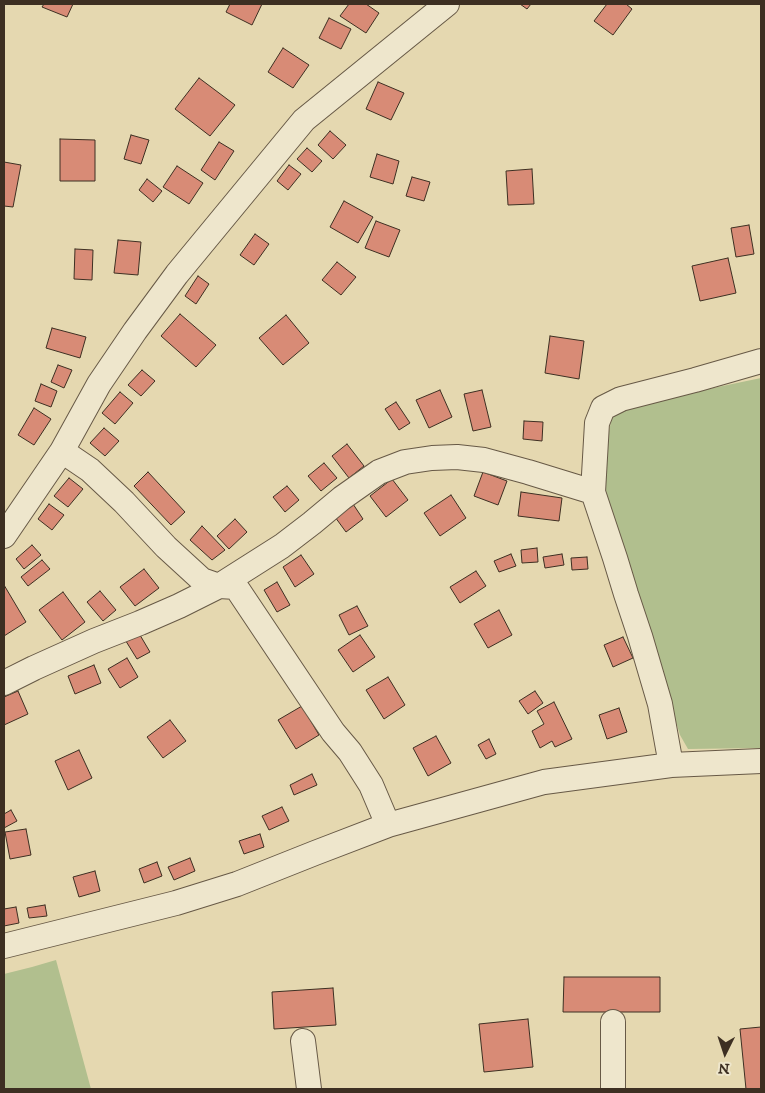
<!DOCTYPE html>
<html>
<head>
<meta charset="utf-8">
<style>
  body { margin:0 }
  #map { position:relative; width:765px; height:1093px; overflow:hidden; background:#e5d8b0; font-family:"IM FELL DW Pica",serif }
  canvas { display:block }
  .frame { position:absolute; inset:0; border:5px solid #3d2f22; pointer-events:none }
  .north { position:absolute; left:700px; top:1028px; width:50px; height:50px; -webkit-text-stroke:4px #eee6cc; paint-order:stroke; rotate:184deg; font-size:14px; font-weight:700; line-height:20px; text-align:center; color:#3d2f22 }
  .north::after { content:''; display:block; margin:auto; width:18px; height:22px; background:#3d2f22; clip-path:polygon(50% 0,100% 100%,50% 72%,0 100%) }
</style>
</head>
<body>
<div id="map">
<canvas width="765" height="1093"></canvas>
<div class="frame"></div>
<div class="north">N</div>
</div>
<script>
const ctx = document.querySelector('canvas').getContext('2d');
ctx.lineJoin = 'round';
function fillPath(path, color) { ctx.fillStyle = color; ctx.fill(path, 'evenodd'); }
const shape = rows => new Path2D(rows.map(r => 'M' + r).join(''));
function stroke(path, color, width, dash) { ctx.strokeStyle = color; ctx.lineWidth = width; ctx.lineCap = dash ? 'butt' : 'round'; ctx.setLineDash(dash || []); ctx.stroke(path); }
fillPath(shape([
  [761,378,761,748,688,749,680,735,611,512,605,486,606,445,612,417,641,403],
  [56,960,91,1089,4,1089,4,974,32,967]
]), '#b1bf8e');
const building = shape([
  [44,4,73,4,67,17,42,7,44,4],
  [230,4,262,4,252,25,226,12,230,4],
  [349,4,366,4,379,13,366,33,340,16,349,4],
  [520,4,531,4,527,9,520,4],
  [607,4,626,4,632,9,613,35,594,21,607,4],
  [329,18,351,29,341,49,319,38,329,18],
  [283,48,309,65,293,88,268,72,283,48],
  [199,78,235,105,210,136,175,109,199,78],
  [378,82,404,93,391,120,366,109,378,82],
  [330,131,346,145,333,159,318,145,330,131],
  [131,135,149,140,141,164,124,159,131,135],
  [60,139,95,140,95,181,60,181,60,139],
  [219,142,234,151,215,180,201,170,219,142],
  [307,148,322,161,312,172,297,159,307,148],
  [377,154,399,161,393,184,370,177,377,154],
  [4,162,21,165,13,207,4,206,4,162],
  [289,165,301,174,288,190,277,181,289,165],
  [177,166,203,183,189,204,163,187,177,166],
  [532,169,534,204,508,205,506,171,532,169],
  [412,177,430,182,424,201,406,196,412,177],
  [147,179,162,191,153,202,139,190,147,179],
  [344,201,373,217,358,243,330,227,344,201],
  [376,221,400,230,389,257,365,248,376,221],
  [749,225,754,254,736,257,731,228,749,225],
  [255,234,269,244,254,265,240,255,255,234],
  [118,240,141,242,138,275,114,273,118,240],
  [75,249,93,250,92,280,74,279,75,249],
  [728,258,736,293,700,301,692,266,728,258],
  [337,262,356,277,341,295,322,280,337,262],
  [198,276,209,284,196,304,185,296,198,276],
  [180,314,216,345,196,367,161,336,180,314],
  [286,315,309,343,283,365,259,338,286,315],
  [52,328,86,337,80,358,46,348,52,328],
  [550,336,584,341,579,379,545,373,550,336],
  [58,365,72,370,64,388,51,382,58,365],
  [142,370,155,381,141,396,128,385,142,370],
  [41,384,57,391,51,407,35,401,41,384],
  [440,390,452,417,429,428,416,400,440,390],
  [482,390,491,427,473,431,464,394,482,390],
  [120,392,133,403,115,424,102,413,120,392],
  [396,402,410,423,399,430,385,409,396,402],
  [34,408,51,419,34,445,18,435,34,408],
  [524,421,543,422,542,441,523,439,524,421],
  [104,428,119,441,105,456,90,443,104,428],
  [347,444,364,466,349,478,332,456,347,444],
  [324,463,337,478,321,491,308,476,324,463],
  [148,472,185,512,171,525,134,486,148,472],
  [483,472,507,481,498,505,474,496,483,472],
  [69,478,83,489,68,507,54,496,69,478],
  [392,479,408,500,386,517,370,496,392,479],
  [287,486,299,500,285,512,273,497,287,486],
  [521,492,562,498,559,521,518,516,521,492],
  [451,495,466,518,440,536,424,513,451,495],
  [49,504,64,515,52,530,38,519,49,504],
  [353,504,363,519,346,532,335,517,353,504],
  [235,519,247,532,229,549,217,536,235,519],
  [202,526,225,550,212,560,190,540,202,526],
  [32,545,41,555,24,569,16,559,32,545],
  [537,548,538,562,522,563,521,550,537,548],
  [511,554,516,566,499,572,494,561,511,554],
  [562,554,564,565,545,568,543,557,562,554],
  [301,555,314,574,295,587,283,567,301,555],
  [587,557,588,569,572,570,571,558,587,557],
  [42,560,50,569,28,586,21,577,42,560],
  [144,569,159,588,135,606,120,587,144,569],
  [476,571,486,586,460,603,450,587,476,571],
  [277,582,290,605,277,612,264,590,277,582],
  [4,585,26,622,4,636,4,585],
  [100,591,116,610,103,621,87,602,100,591],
  [63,592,85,622,62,640,39,610,63,592],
  [357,606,368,626,349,635,339,615,357,606],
  [499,610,512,635,488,648,474,624,499,610],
  [137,630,150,652,137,659,124,638,137,630],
  [360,635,375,657,353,672,338,650,360,635],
  [623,637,633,658,613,667,604,645,623,637],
  [127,658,138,677,120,688,108,669,127,658],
  [94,665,101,683,75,694,68,676,94,665],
  [388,677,405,705,384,719,366,690,388,677],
  [18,691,28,714,4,725,4,697,18,691],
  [535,691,543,703,528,714,519,701,535,691],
  [554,702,572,739,555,747,552,741,540,748,532,731,544,724,537,711,554,702],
  [302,706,319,735,296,749,278,720,302,706],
  [619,708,627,732,607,739,599,715,619,708],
  [170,720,186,741,163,758,147,737,170,720],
  [436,736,451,763,428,776,413,748,436,736],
  [489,739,496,754,486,759,478,745,489,739],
  [79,750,92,778,68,790,55,761,79,750],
  [312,774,317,785,294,795,290,785,312,774],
  [282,807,289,821,269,830,262,816,282,807],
  [11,810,17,821,4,828,4,814,11,810],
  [26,829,31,855,10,859,5,832,26,829],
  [260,834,264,847,244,854,239,841,260,834],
  [190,858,195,871,174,880,168,867,190,858],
  [157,862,162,876,144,883,139,869,157,862],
  [95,871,100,891,79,897,73,877,95,871],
  [45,905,47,916,29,918,27,908,45,905],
  [16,907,19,923,4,926,4,909,16,907],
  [564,977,660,977,660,1012,563,1012,564,977],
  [333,988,336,1025,274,1029,272,992,333,988],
  [528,1019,533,1067,484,1072,479,1024,528,1019],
  [761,1027,761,1089,746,1089,740,1029,761,1027]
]);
fillPath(building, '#d88b76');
stroke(building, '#3d2f22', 1);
const street = shape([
  [62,451,90,470,124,502,166,547,202,580,219,586,282,546,312,523,342,498,379,472,405,462,432,458,457,457,484,460,528,472,593,492,615,558,626,594,640,636,660,704,671,765],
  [593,492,597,423,603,408,621,399,695,380,761,361],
  [4,536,62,451,99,384,135,331,177,274,304,120,447,4],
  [4,683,34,668,94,641,140,623,179,606,219,586,236,587,333,732,350,752,371,785,388,825],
  [4,946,176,903,237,884,315,853,388,825,544,782,671,765,761,761],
  [303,1041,309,1089],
  [613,1089,613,1022]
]);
stroke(street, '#675946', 26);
stroke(street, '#eee6cc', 24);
</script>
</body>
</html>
